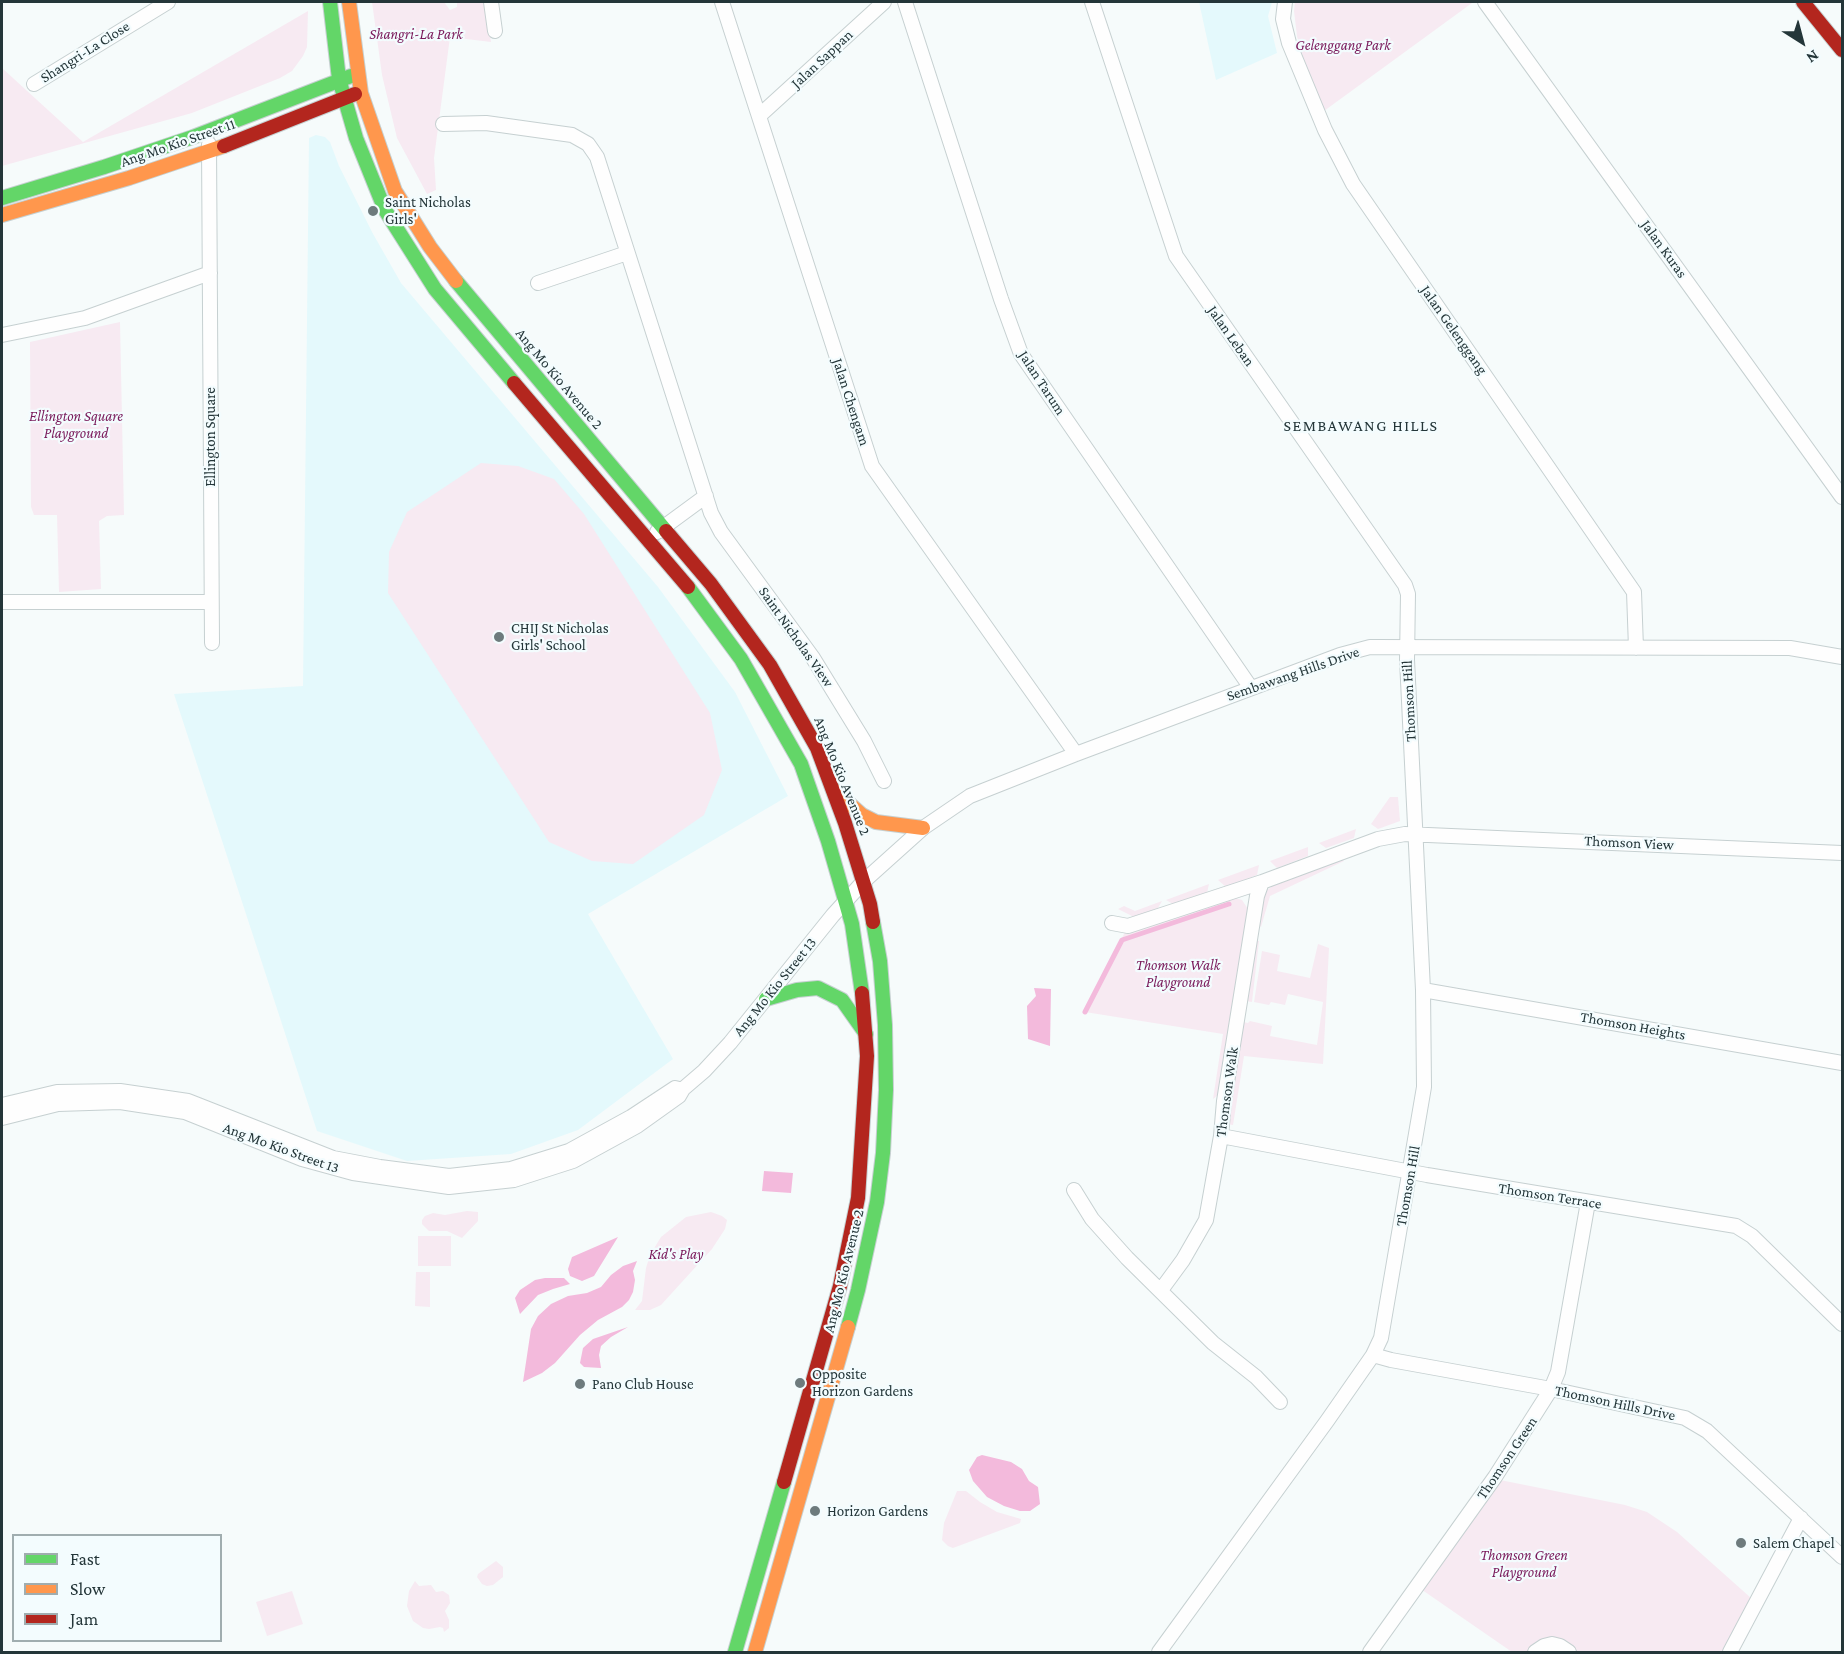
<!DOCTYPE html>
<html>
<head>
<meta charset="utf-8">
<style>
  body { margin:0 }
  #map { position:relative; width:1844px; height:1654px; overflow:hidden; background:#f6fbfb; font-family:"Crimson Pro",serif }
  canvas { display:block }
  .frame { position:absolute; inset:0; border:3px solid #243639; pointer-events:none }
  .legend { position:absolute; left:12px; top:1534px; width:210px; height:108px; box-sizing:border-box; background:#f3fcfe; border:2px solid #a0adaf; margin:0; padding:8px 10px; list-style:none; font-size:18px; color:#243639 }
  .legend li { display:flex; align-items:center; gap:12px; height:30px }
  .legend b { width:30px; border:2px solid #a0adaf }
  .north { position:absolute; left:1772px; top:12px; width:60px; height:60px; -webkit-text-stroke:4px #f3fcfe; paint-order:stroke; rotate:144deg; font-size:16px; font-weight:700; line-height:24px; text-align:center; color:#243639 }
  .north::after { content:''; display:block; margin:auto; width:21px; height:27px; background:#243639; clip-path:polygon(50% 0,100% 100%,50% 72%,0 100%) }
</style>
</head>
<body>
<div id="map">
<canvas width="1844" height="1654"></canvas>
<div class="frame"></div>
<ul class="legend">
<li><b style="height:8px;background:#63d668"></b>Fast</li>
<li><b style="height:8px;background:#ff974d"></b>Slow</li>
<li><b style="height:8px;background:#b3261e"></b>Jam</li>
</ul>
<div class="north">N</div>
</div>
<script>
const ctx = document.querySelector('canvas').getContext('2d');
ctx.lineJoin = 'round';
function fillPath(path, color) { ctx.fillStyle = color; ctx.fill(path, 'evenodd'); }
const shape = rows => new Path2D(rows.map(r => 'M' + r).join(''));
function stroke(path, color, width, dash) { ctx.strokeStyle = color; ctx.lineWidth = width; ctx.lineCap = dash ? 'butt' : 'round'; ctx.setLineDash(dash || []); ctx.stroke(path); }
function label(font, color, halo, rows, align = 'center') {
  ctx.font = font + ' "Crimson Pro",serif'; ctx.lineWidth = 4.5; ctx.setLineDash([]); ctx.textBaseline = 'middle'; ctx.strokeStyle = halo; ctx.fillStyle = color; for (const [text, x, y, turn = 0] of rows) {
    ctx.save(); ctx.translate(x, y); ctx.rotate((+turn || 0) * Math.PI / 180); ctx.textAlign = isNaN(turn) ? turn : align; if (halo) ctx.strokeText(text, 0, 0); ctx.fillText(text, 0, 0); ctx.restore();
  }
}
fillPath(shape([
  [1199,2,1272,2,1268,16,1277,53,1216,80],
  [316,135,325,137,330,142,339,166,372,232,401,283,658,587,735,692,788,796,588,914,673,1059,578,1130,511,1154,407,1161,317,1131,174,694,303,686,309,138]
]), '#e4f9fc');
fillPath(shape([
  [372,2,444,2,450,10,457,7,457,2,485,2,491,42,450,37,434,158,436,190,427,194,397,138,382,75],
  [1295,2,1471,2,1472,3,1324,111,1304,62,1297,36,1294,11],
  [308,11,307,47,303,56,292,71,280,78,192,113,2,166,2,68,83,142],
  [120,322,124,515,107,516,99,521,101,589,59,592,57,515,34,515,31,507,30,342],
  [481,463,518,466,554,479,584,514,710,713,722,770,704,815,633,864,592,861,549,842,388,593,389,552,407,512],
  [1390,797,1398,797,1400,821,1378,829,1371,824],
  [1356,829,1354,838,1326,848,1319,843],
  [1308,847,1308,856,1277,868,1270,861],
  [1337,855,1344,861,1270,896,1261,927,1254,921,1264,893,1277,882],
  [1259,865,1257,875,1226,887,1218,880],
  [1209,884,1207,893,1173,904,1166,900],
  [1224,894,1242,900,1248,909,1223,1091,1213,1099,1223,1034,1085,1012,1128,926],
  [1162,901,1158,908,1134,917,1118,909,1124,906,1135,911],
  [1252,940,1259,941,1252,1002,1240,1000],
  [1318,944,1329,948,1323,1064,1244,1056,1233,1125,1225,1124,1243,1022,1248,1023,1250,1021,1272,1026,1270,1036,1317,1045,1323,1002,1288,994,1285,1005,1271,1002,1269,1005,1254,1002,1262,951,1280,955,1277,971,1310,978],
  [467,1211,478,1212,478,1221,462,1238,447,1231,429,1231,422,1224,422,1220,425,1216,433,1213,445,1215],
  [711,1212,722,1216,727,1220,725,1229,712,1249,661,1305,650,1310,635,1310,642,1301,646,1268,650,1255,661,1237,686,1217],
  [418,1236,451,1236,451,1266,418,1266],
  [416,1272,430,1272,430,1307,415,1306],
  [1490,1478,1625,1505,1647,1512,1677,1532,1751,1598,1724,1652,1577,1652,1567,1641,1549,1637,1537,1641,1528,1652,1512,1652,1415,1585],
  [957,1491,966,1491,980,1502,997,1512,1021,1519,1020,1523,953,1548,948,1546,942,1540,944,1523],
  [496,1561,503,1567,503,1577,493,1585,487,1586,482,1584,477,1577,478,1574],
  [415,1581,419,1586,431,1585,436,1592,443,1591,449,1595,450,1603,445,1611,449,1620,449,1628,444,1632,443,1628,440,1627,429,1629,423,1628,413,1621,407,1606,409,1591],
  [292,1591,303,1624,267,1636,256,1602]
]), '#f7eaf2');
fillPath(shape([
  [1034,988,1051,989,1050,1046,1028,1039,1027,1006,1036,996],
  [764,1171,793,1173,791,1193,762,1191],
  [618,1237,594,1276,582,1281,570,1276,568,1269,572,1257],
  [637,1261,633,1271,635,1280,633,1292,629,1300,622,1307,598,1320,580,1335,555,1363,542,1373,523,1382,531,1329,538,1316,551,1304,568,1296,587,1293,601,1287,611,1275,623,1266],
  [545,1278,564,1278,570,1284,553,1289,538,1295,520,1314,515,1298,520,1290,535,1280],
  [628,1327,611,1337,601,1346,599,1355,601,1368,584,1367,580,1363,583,1348,593,1339],
  [982,1455,1011,1462,1022,1469,1029,1481,1038,1487,1040,1504,1030,1511,1020,1511,1004,1506,987,1497,973,1481,969,1470,977,1457]
]), '#f3badc');
stroke(shape([
  [1085,1012,1122,940,1229,904]
]), '#f3badc', 5);
const street = shape([
  [491,2,495,31],
  [722,2,872,466,1076,754],
  [905,2,1001,299,1021,354,1251,688],
  [1092,2,1176,256,1405,585,1408,594,1407,660,1423,990,1424,1087,1381,1338,1373,1355,1327,1421,1159,1652],
  [1285,2,1283,19,1289,43,1325,130,1353,184,1634,592,1636,648],
  [1485,2,1842,497],
  [34,84,168,2],
  [759,116,884,2],
  [443,124,486,123,572,135,588,144,597,157,711,513,721,532,813,658,864,741,884,781],
  [209,144,212,643],
  [538,283,627,253],
  [2,335,85,318,210,273],
  [657,532,706,496],
  [2,602,211,602],
  [1112,923,1128,926,1262,882,1378,839,1405,834,1842,853],
  [1423,990,1842,1063],
  [2,1105,57,1092,120,1091,188,1101,333,1158,380,1167,449,1176,511,1169,569,1151,631,1117,675,1088,679,1089],
  [2,1118,58,1104,120,1102,185,1112,302,1159,353,1173,449,1187,514,1180,573,1161,637,1126,679,1096,683,1089,704,1071,730,1043,833,915,864,881,923,828,970,796,1076,754,1340,655,1370,647,1790,648,1842,657],
  [1221,1136,1427,1175,1736,1226,1752,1236,1842,1324],
  [1074,1190,1092,1219,1127,1258,1213,1343,1256,1377,1280,1402],
  [1161,1290,1183,1260,1206,1220,1221,1136,1224,1101,1257,896,1262,882],
  [1373,1355,1391,1360,1551,1389,1685,1418,1707,1431,1842,1557],
  [1370,1652,1495,1477,1551,1389,1558,1372,1588,1202],
  [1535,1652,1544,1646,1552,1644,1560,1646,1569,1652],
  [1730,1652,1801,1518]
]);
const fast = shape([
  [330,2,339,79,356,138,385,210,435,289,514,383],
  [2,198,104,167,193,137,351,76],
  [456,281,666,531],
  [688,587,741,659,801,764,828,841,852,924,862,993],
  [766,999,797,990,818,988,842,1000,866,1034],
  [848,1327,858,1290,877,1202,883,1153,886,1090,885,1025,880,961,873,922],
  [735,1652,784,1482]
]);
const slow = shape([
  [349,2,361,93,395,191,430,247,456,281],
  [2,215,129,178,224,146],
  [835,791,862,815,876,822,923,828],
  [755,1652,848,1327]
]);
const jam = shape([
  [1803,2,1842,50],
  [224,146,355,94],
  [514,383,688,587],
  [666,531,711,584,770,665,817,748,845,823,870,904,873,922],
  [784,1482,840,1286,858,1198,867,1056,862,993]
]);
stroke(street, '#c6d0d1', 16);
stroke(fast, '#c6d0d1', 16);
stroke(slow, '#c6d0d1', 16);
stroke(jam, '#c6d0d1', 16);
stroke(street, '#fefefe', 14);
stroke(fast, '#63d668', 14);
stroke(slow, '#ff974d', 14);
stroke(jam, '#b3261e', 14);
for (const [x, y, r, color] of [
  [373,211,6,"#6e7b7d"],
  [499,637,6,"#6e7b7d"],
  [800,1383,6,"#6e7b7d"],
  [580,1384,6,"#6e7b7d"],
  [815,1511,6,"#6e7b7d"],
  [1741,1543,6,"#6e7b7d"]
]) { const dot = new Path2D(); dot.arc(x, y, r, 0, 2 * Math.PI); ctx.fillStyle = color; ctx.fill(dot); stroke(dot, '#f3fcfe', 2); }
label('italic 15px', '#7a1a5b', '#f3fcfe', [
  ["Shangri-La Park",416,34],
  ["Gelenggang Park",1343,45],
  ["Ellington Square",76,416],
  ["Playground",76,433],
  ["Thomson Walk",1178,965],
  ["Playground",1178,982],
  ["Kid's Play",676,1254],
  ["Thomson Green",1524,1555],
  ["Playground",1524,1572]
]);
label('15px', '#243639', '#f3fcfe', [
  ["Shangri-La Close",85,52,-32],
  ["Jalan Sappan",822,59,-43],
  ["Ang Mo Kio Street 11",178,143,-19],
  ["Jalan Kuras",1664,249,54],
  ["Jalan Gelenggang",1454,330,55],
  ["Jalan Leban",1231,336,55],
  ["Ang Mo Kio Avenue 2",559,379,50],
  ["Jalan Tarum",1042,383,57],
  ["Jalan Chengam",851,402,72],
  ["Ellington Square",210,437,-90],
  ["Saint Nicholas View",796,637,55],
  ["Sembawang Hills Drive",1293,674,-19],
  ["Thomson Hill",1409,701,-93],
  ["Ang Mo Kio Avenue 2",842,776,68],
  ["Thomson View",1629,843,3],
  ["Ang Mo Kio Street 13",775,987,-51],
  ["Thomson Heights",1633,1026,10],
  ["Thomson Walk",1227,1092,-82],
  ["Ang Mo Kio Street 13",281,1148,20],
  ["Thomson Hill",1408,1186,-80],
  ["Thomson Terrace",1550,1196,9],
  ["Ang Mo Kio Avenue 2",844,1271,-76],
  ["Thomson Hills Drive",1615,1403,12],
  ["Thomson Green",1507,1458,-56]
]);
label('15px', '#243639', '#f3fcfe', [
  ["Saint Nicholas",385,202],
  ["Girls'",385,219],
  ["CHIJ St Nicholas",511,628],
  ["Girls' School",511,645],
  ["Opposite",812,1374],
  ["Horizon Gardens",812,1391],
  ["Pano Club House",592,1384],
  ["Horizon Gardens",827,1511],
  ["Salem Chapel",1753,1543]
], 'left');
ctx.letterSpacing = '1.5px';
label('16px', '#243639', '#f3fcfe', [
  ["SEMBAWANG HILLS",1361,426]
]);
ctx.letterSpacing = '0px';
</script>
</body>
</html>
